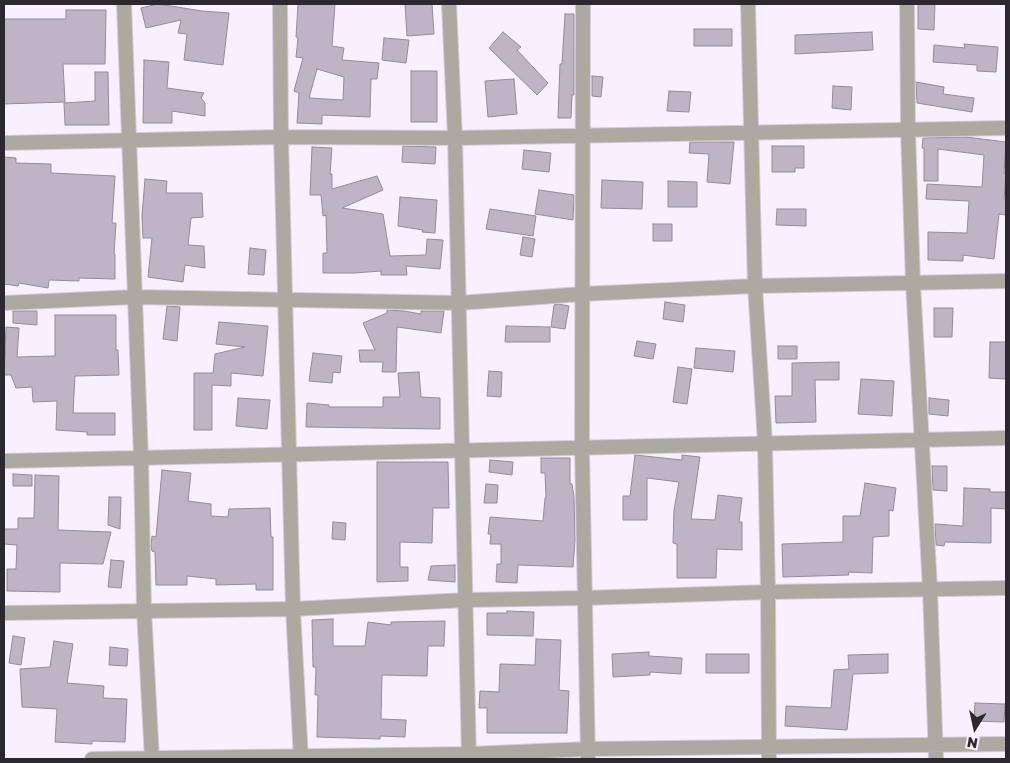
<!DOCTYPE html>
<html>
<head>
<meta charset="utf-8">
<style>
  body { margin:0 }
  #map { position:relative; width:1010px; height:763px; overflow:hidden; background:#f9f0ff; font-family:"Golos Text",sans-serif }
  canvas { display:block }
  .frame { position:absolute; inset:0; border:5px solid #2c282f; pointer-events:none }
  .north { position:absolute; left:950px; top:703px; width:50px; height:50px; -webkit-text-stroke:4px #f9f0ff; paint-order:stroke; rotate:190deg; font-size:14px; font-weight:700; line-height:20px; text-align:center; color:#2c282f }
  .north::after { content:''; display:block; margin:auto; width:18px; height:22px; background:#2c282f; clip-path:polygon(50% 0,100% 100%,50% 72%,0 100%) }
</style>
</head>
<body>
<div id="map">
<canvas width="1010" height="763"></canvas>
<div class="frame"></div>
<div class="north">N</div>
</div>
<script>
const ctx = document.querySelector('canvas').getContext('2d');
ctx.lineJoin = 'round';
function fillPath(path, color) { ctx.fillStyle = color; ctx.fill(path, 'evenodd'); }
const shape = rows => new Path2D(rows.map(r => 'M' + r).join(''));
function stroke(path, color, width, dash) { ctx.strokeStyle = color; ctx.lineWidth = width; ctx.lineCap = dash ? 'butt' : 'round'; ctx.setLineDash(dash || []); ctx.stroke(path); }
const building = shape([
  [158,4,202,11,229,13,223,65,184,60,187,34,178,33,181,20,146,28,141,8,158,4],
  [298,4,335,4,332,46,344,48,342,60,379,63,377,79,371,79,370,117,322,115,322,124,297,123,299,93,294,91,303,58,296,57,298,38,296,37,298,4],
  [317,69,344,77,343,100,309,98,317,69],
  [405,4,432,4,434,34,407,36,405,4],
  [918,4,935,4,934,30,918,29,918,4],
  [66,10,106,10,105,64,63,64,65,102,4,104,4,19,66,19,66,10],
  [565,14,574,14,574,95,572,95,571,118,558,118,560,64,562,64,565,14],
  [694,29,732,29,732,46,694,46,694,29],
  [503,32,521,47,517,50,548,83,537,95,489,48,503,32],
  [872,32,873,50,795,54,795,35,872,32],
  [384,38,409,40,406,63,382,60,384,38],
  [964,44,998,47,996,72,977,71,977,65,933,62,934,45,965,48,964,44],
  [144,60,169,62,167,88,204,93,201,98,205,103,205,116,172,111,172,123,143,123,144,60],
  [411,71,437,71,437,122,411,122,411,71],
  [95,72,108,72,109,125,65,125,64,103,95,101,95,72],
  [592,76,603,77,601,97,592,96,592,76],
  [514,79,517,114,488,117,485,81,514,79],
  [916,82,944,87,943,94,974,98,972,112,917,103,916,82],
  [833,86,852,87,851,110,832,108,833,86],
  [669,91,691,92,689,112,667,111,669,91],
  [966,137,1006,142,1004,173,1006,173,1004,199,1006,199,1006,215,999,214,994,259,963,255,963,261,928,260,928,232,967,233,969,201,926,199,927,184,982,187,984,155,938,149,938,181,924,181,924,148,922,148,923,138,966,137],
  [690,142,734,142,730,184,707,182,709,154,689,153,690,142],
  [403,146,436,147,435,164,402,162,403,146],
  [772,146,804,146,804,168,795,168,795,172,772,172,772,146],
  [312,147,332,148,330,174,332,174,332,189,377,176,383,190,342,208,383,214,390,256,426,255,427,239,443,240,440,269,406,266,407,275,381,275,381,271,355,273,323,273,323,253,327,253,326,215,323,216,321,195,310,195,312,147],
  [524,150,551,153,549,172,522,169,524,150],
  [4,157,16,158,16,163,51,164,51,173,115,176,112,223,116,223,114,254,115,254,115,279,79,278,79,281,49,280,48,288,19,283,18,286,4,284,4,157],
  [145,179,167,181,166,193,202,193,203,217,191,218,188,245,204,246,205,268,185,265,183,282,148,277,152,238,143,238,142,216,145,179],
  [602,180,643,182,642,209,601,208,602,180],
  [668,181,697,182,697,207,668,207,668,181],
  [539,190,574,195,573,220,535,214,539,190],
  [400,197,437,200,435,233,422,232,423,230,398,226,400,197],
  [490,209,536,216,533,236,486,229,490,209],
  [777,209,806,209,806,226,776,225,777,209],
  [653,224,672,224,672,241,653,241,653,224],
  [523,237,535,239,532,257,520,255,523,237],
  [250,248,266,250,264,275,248,274,250,248],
  [665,302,685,305,683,322,663,319,665,302],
  [558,304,569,306,565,329,551,327,554,305,558,304],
  [167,306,180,307,177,341,163,339,167,306],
  [934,308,953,308,952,337,934,337,934,308],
  [387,310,404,311,421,314,421,311,444,311,441,333,397,327,396,372,382,372,383,362,360,362,359,350,375,350,363,323,387,313,387,310],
  [13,311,37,311,37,325,13,323,13,311],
  [55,315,116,315,116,350,118,350,119,375,75,376,73,413,115,413,115,435,87,435,87,432,56,430,57,401,33,402,32,387,16,388,11,375,4,375,6,327,19,328,17,357,55,356,55,315],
  [219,322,268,326,263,376,231,373,231,386,212,385,212,430,194,430,194,373,213,373,215,354,245,347,216,344,219,322],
  [506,326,550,327,550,342,505,342,506,326],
  [637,341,656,344,653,359,634,356,637,341],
  [990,342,1006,342,1006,379,989,378,990,342],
  [778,346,797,346,797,359,778,359,778,346],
  [696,348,735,351,733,372,694,368,696,348],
  [313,353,342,356,340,373,333,372,332,383,309,381,313,353],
  [839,362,839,380,815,380,816,422,776,423,775,396,792,396,792,363,839,362],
  [678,367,692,369,687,404,673,402,678,367],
  [489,371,502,372,501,397,487,396,489,371],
  [419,372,421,397,440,398,440,429,306,427,307,403,329,405,329,407,383,407,383,397,400,397,398,373,419,372],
  [861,379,894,381,892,416,858,414,861,379],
  [238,398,270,400,267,429,236,426,238,398],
  [929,398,949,400,948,416,929,414,929,398],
  [635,455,682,460,682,455,700,457,691,519,715,520,718,495,742,498,739,522,742,522,742,550,717,549,716,578,677,578,677,544,673,543,674,510,679,482,647,478,647,520,623,520,623,496,630,496,635,455],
  [541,458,570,458,570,484,572,484,574,497,575,540,573,567,518,565,517,583,496,582,497,564,501,564,501,544,490,544,491,534,488,534,490,517,543,521,545,498,546,498,545,473,541,473,541,458],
  [490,460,513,462,512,475,489,472,490,460],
  [377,462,448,462,449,508,433,508,432,543,400,542,400,567,408,567,408,581,377,582,377,462],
  [932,466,947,466,947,491,933,490,932,466],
  [162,470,191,473,188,501,211,504,211,516,228,517,229,509,270,508,271,537,273,537,273,590,256,590,256,584,216,585,216,579,187,576,187,585,156,585,155,552,152,551,151,546,152,536,156,537,162,470],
  [13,474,32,475,32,486,13,486,13,474],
  [35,475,59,476,58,530,111,532,103,564,60,563,60,592,7,591,7,569,16,569,17,545,4,544,4,529,18,529,18,518,34,518,35,475],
  [865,483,896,488,893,511,889,510,889,536,873,537,872,573,848,572,849,575,783,577,782,544,843,542,843,516,860,516,865,483],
  [486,484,498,485,497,503,484,503,486,484],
  [964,488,990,489,990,492,1006,492,1006,509,991,508,991,543,945,542,944,546,936,545,935,524,963,526,964,488],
  [109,497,121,497,120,529,108,525,109,497],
  [333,522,346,523,345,540,332,539,333,522],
  [111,560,124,561,121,588,108,587,111,560],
  [455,565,455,582,428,580,431,566,455,565],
  [507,611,534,612,533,636,487,635,487,613,507,613,507,611],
  [333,619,333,646,365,646,368,622,391,625,391,622,445,621,444,646,428,646,427,676,382,675,381,719,406,720,405,737,380,736,380,739,317,737,318,695,315,695,316,667,313,667,312,620,333,619],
  [13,636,25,638,21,665,9,663,13,636],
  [536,639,561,640,559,690,569,691,567,733,487,733,487,708,479,708,480,691,499,692,500,664,535,665,536,639],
  [54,641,73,644,67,683,104,686,103,698,127,699,125,742,92,741,92,744,55,742,57,709,22,707,20,669,50,667,54,641],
  [110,647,128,649,127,666,109,665,110,647],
  [649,652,649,656,682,658,681,674,650,672,650,675,613,677,612,654,649,652],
  [706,654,749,654,749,673,706,673,706,654],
  [888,654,888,673,853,674,847,730,785,726,786,706,831,708,834,670,849,669,848,655,888,654],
  [975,703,1005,704,1004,722,974,721,975,703]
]);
fillPath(building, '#bfb4c5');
stroke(building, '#948a9b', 1);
const street = shape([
  [124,4,141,458,144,610,152,759],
  [280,4,281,137,293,609,301,759],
  [449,4,455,138,469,759],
  [583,4,582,448,588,759],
  [748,4,755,286,765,443,768,592,769,759],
  [907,4,908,131,913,283,930,589,936,759],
  [4,143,281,137,455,138,1006,128],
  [4,303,135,297,459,303,582,294,755,286,1006,281],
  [4,461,1006,438],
  [4,613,293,609,466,600,584,598,768,592,1006,588],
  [92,759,469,754,588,749,1006,744]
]);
stroke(street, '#d4ccda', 16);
stroke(street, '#aba9a0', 14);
</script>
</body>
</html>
